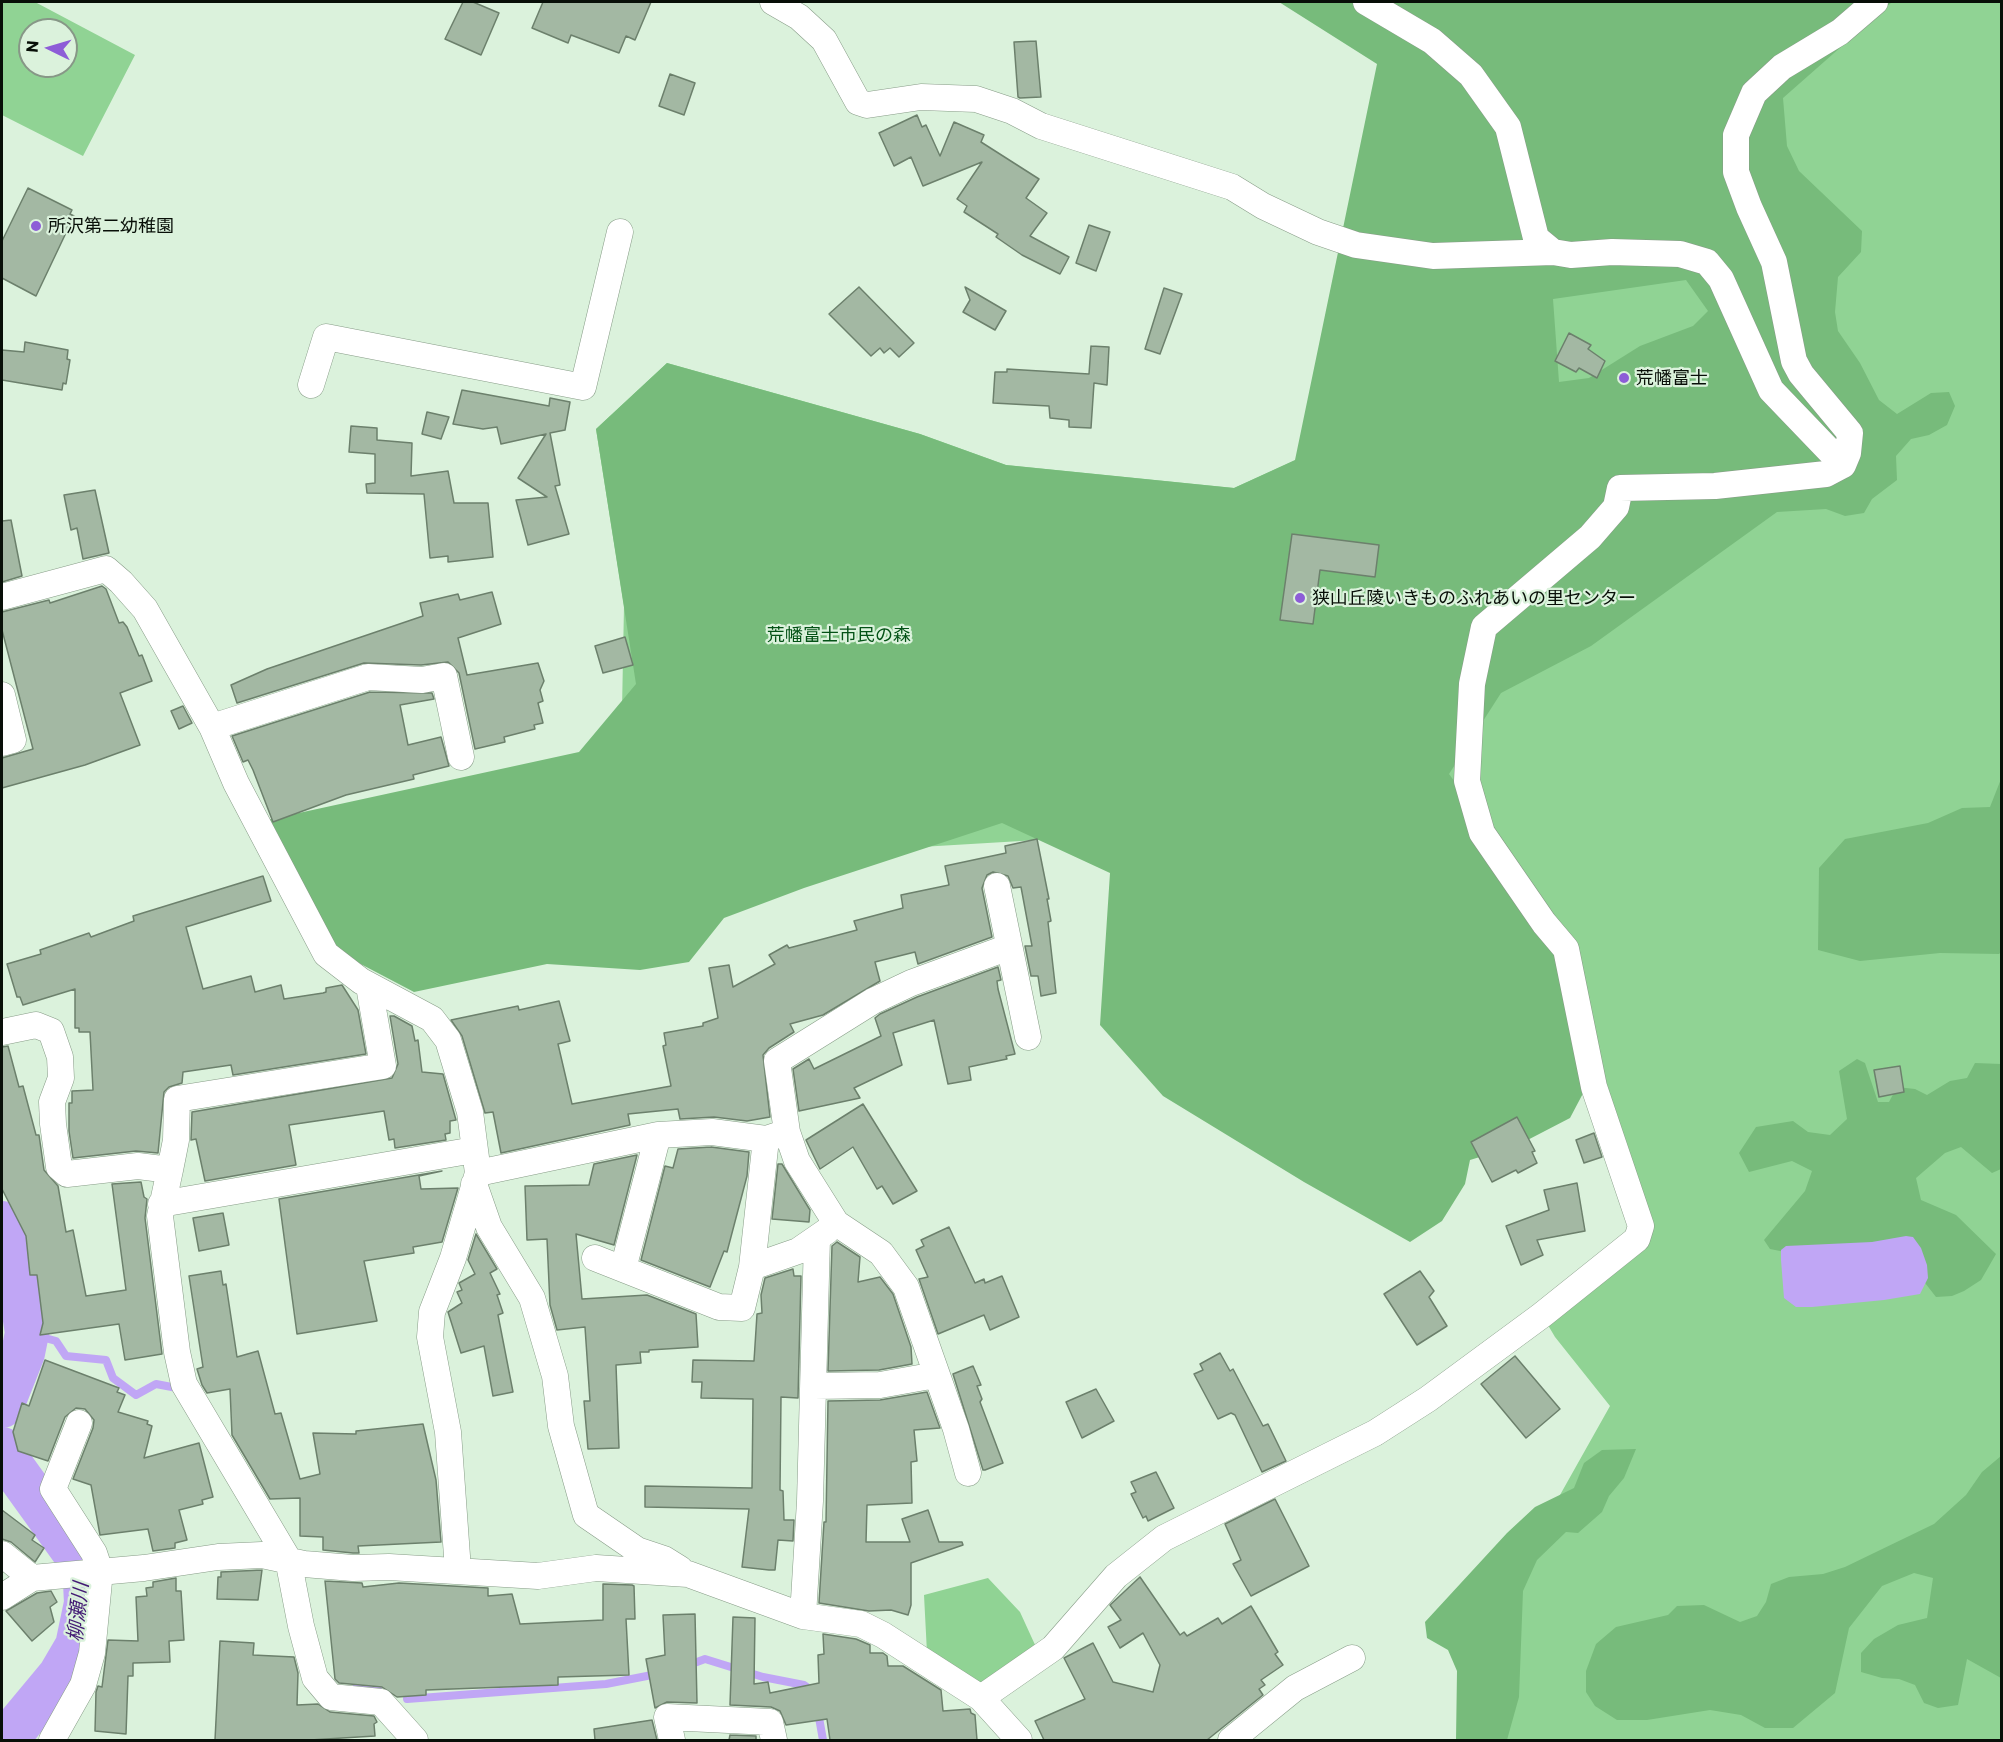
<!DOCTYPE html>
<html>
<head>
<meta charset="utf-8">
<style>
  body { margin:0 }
  #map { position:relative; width:2003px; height:1742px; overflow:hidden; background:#dbf2dc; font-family:Commissioner,sans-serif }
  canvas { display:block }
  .frame { position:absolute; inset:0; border:3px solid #080f08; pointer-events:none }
  .north { position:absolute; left:18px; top:18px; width:60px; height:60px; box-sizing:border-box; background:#dbf2dc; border:2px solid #879787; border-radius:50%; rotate:275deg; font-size:16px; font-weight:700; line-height:24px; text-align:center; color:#080f08 }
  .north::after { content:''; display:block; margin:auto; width:21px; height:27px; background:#8d5dd7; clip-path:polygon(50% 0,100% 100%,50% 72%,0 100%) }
</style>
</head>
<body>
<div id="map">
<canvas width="2003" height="1742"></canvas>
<div class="frame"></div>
<div class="north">N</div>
</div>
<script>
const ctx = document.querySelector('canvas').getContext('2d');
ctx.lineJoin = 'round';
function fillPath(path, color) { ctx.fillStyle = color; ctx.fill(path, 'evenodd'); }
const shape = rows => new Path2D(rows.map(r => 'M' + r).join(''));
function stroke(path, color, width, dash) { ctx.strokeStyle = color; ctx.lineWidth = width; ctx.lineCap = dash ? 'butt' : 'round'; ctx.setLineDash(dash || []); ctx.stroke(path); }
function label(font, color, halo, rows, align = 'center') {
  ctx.font = font + ' Commissioner,"Noto Sans JP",sans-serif'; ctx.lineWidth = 4.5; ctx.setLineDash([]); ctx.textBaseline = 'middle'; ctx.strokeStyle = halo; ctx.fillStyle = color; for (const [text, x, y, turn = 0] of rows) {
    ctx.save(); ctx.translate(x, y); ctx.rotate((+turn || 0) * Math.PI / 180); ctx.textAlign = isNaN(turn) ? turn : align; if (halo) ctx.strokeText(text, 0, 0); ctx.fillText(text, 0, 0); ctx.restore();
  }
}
fillPath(shape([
  [2,2,35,2,135,55,83,156,2,115],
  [30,30,66,30,66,66,30,66],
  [1875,2,2001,2,2001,1740,1464,1740,1542,1527,1610,1406,1555,1337,1542,1315,1637,1239,1594,1087,1155,833,619,865,624,606,596,429,667,363,920,434,1006,465,1234,488,1296,460,1336,265,1736,135],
  [988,1578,1020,1612,1036,1647,979,1687,927,1653,924,1595]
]), '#90d394');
fillPath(shape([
  [1279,2,1892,2,1783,98,1787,146,1799,171,1862,231,1861,252,1838,277,1835,312,1838,331,1860,363,1879,400,1897,414,1931,393,1949,392,1955,406,1947,425,1929,435,1911,439,1896,456,1897,480,1872,499,1864,513,1845,516,1826,509,1777,512,1591,646,1501,693,1449,774,1532,887,1561,960,1589,1082,1570,1118,1516,1146,1470,1160,1465,1184,1442,1221,1410,1242,1304,1182,1163,1096,1100,1025,1110,873,1002,823,804,888,724,918,689,962,640,970,547,964,414,992,334,950,262,821,579,752,636,684,596,429,667,363,920,434,1006,465,1234,488,1295,460,1377,64],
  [1686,280,1708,311,1693,326,1640,346,1589,378,1559,382,1553,299],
  [2001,779,2002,951,1999,954,1940,953,1860,961,1818,950,1819,868,1845,839,1928,823,1962,808,1990,807],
  [1857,1059,1865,1063,1878,1102,1889,1102,1897,1087,1915,1089,1927,1095,1950,1081,1967,1078,1975,1063,2001,1064,2001,1169,1992,1173,1961,1147,1945,1153,1916,1178,1921,1200,1956,1215,1996,1254,1981,1280,1964,1291,1952,1296,1936,1297,1922,1279,1770,1249,1764,1240,1805,1191,1812,1171,1792,1161,1749,1172,1739,1153,1756,1127,1793,1121,1808,1132,1830,1135,1847,1119,1839,1071],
  [1636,1449,1624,1478,1609,1496,1602,1512,1578,1533,1566,1532,1537,1560,1523,1591,1519,1697,1507,1740,1456,1740,1457,1671,1448,1650,1427,1638,1425,1622,1507,1533,1535,1507,1574,1488,1584,1463,1602,1450],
  [2001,1456,2001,1678,1967,1659,1958,1705,1938,1708,1924,1703,1915,1685,1899,1679,1882,1678,1861,1672,1861,1653,1874,1639,1898,1625,1927,1618,1933,1578,1914,1573,1882,1586,1849,1628,1835,1693,1793,1728,1765,1728,1741,1715,1710,1710,1647,1720,1617,1720,1595,1706,1586,1692,1586,1671,1596,1644,1616,1627,1668,1615,1677,1606,1704,1605,1740,1622,1757,1616,1766,1602,1771,1584,1789,1577,1823,1574,1845,1567,1934,1524,1966,1495,1982,1472]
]), '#77bb7b');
fillPath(shape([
  [1906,1236,1913,1237,1921,1248,1927,1265,1928,1278,1920,1294,1884,1300,1812,1307,1796,1307,1784,1298,1781,1260,1781,1250,1786,1246,1872,1242]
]), '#c0a6f5');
stroke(shape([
  [27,1333,56,1341,66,1356,106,1360,113,1378,136,1395,156,1384,177,1388,179,1391],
  [689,1665,705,1659,763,1677,804,1685,814,1692],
  [356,1688,378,1687],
  [407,1699,606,1684,657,1674],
  [818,1712,823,1740]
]), '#c0a6f5', 8);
stroke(shape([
  [2,1223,8,1231,15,1253,27,1333,23,1353,2,1406],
  [2,1449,4,1455,76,1555,85,1583,86,1603,77,1646,60,1675,6,1740]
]), '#c0a6f5', 44);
const building = shape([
  [463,2,473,2,499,13,481,55,445,39,463,2],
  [543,2,651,2,635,40,626,36,619,53,571,35,568,43,532,28,543,2],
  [1036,41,1041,97,1020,98,1018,97,1014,42,1036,41],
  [670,74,695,83,684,115,659,106,670,74],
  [917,115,922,127,926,125,940,156,954,122,984,135,981,142,1039,179,1026,198,1047,213,1030,236,1069,257,1060,274,1022,255,996,237,998,234,964,212,967,206,957,199,982,162,923,186,911,157,894,166,879,133,917,115],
  [28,188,72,210,70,214,74,216,36,296,2,278,2,241,28,188],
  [1089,225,1110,232,1096,271,1076,263,1089,225],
  [859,287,914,343,899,357,890,348,884,353,880,348,871,356,829,314,859,287],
  [965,287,1006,311,995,330,963,312,970,300,965,287],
  [1164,288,1182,294,1160,354,1145,349,1164,288],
  [1569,333,1591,345,1588,349,1605,361,1597,378,1579,368,1576,372,1555,361,1569,333],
  [25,342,68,350,67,359,70,360,66,384,63,383,62,390,2,380,2,350,24,352,25,342],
  [1091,346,1109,347,1107,385,1094,383,1091,428,1069,427,1069,420,1050,418,1049,406,993,403,995,372,1007,372,1007,369,1089,374,1091,346],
  [462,390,549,406,550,398,570,402,565,430,550,433,560,485,555,486,569,534,528,545,516,500,547,497,518,478,546,434,501,444,497,427,483,429,453,424,462,390],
  [427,412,449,417,441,439,422,434,427,412],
  [351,426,377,428,377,440,412,443,411,476,448,471,454,503,488,503,493,557,448,562,448,556,430,558,424,494,367,493,366,484,375,483,375,454,349,452,351,426],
  [95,490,109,553,83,559,77,528,71,530,64,495,95,490],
  [11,520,22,576,2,582,2,521,11,520],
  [1292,534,1379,545,1375,577,1320,570,1313,624,1280,620,1292,534],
  [102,586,106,589,119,623,123,622,127,627,139,656,142,655,152,681,120,693,140,745,85,765,2,788,2,758,33,749,2,630,2,612,49,600,50,603,102,586],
  [492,592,501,624,458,638,467,675,538,663,544,681,540,690,543,701,538,703,543,723,534,725,535,729,504,737,505,742,475,749,459,673,448,662,421,665,364,663,237,703,231,685,267,669,423,616,420,603,458,594,460,600,492,592],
  [625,637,633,665,603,673,595,646,625,637],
  [370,692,432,693,434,699,400,705,408,745,441,737,449,766,413,775,414,779,346,795,273,822,253,770,248,760,243,762,232,736,370,692],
  [183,706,192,723,179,729,171,711,183,706],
  [1037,839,1049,899,1047,899,1051,921,1048,922,1056,993,1041,996,1038,976,1031,976,1025,946,1032,946,1021,887,1013,888,1008,876,993,872,987,875,982,888,992,937,918,964,915,952,875,962,880,981,823,1015,790,1024,794,1032,769,1048,763,1055,770,1117,747,1121,714,1117,680,1119,678,1109,628,1114,630,1125,501,1153,493,1112,485,1113,462,1036,451,1020,518,1006,519,1010,559,1001,570,1041,558,1044,572,1104,671,1086,663,1046,666,1045,664,1033,703,1026,703,1023,718,1018,709,968,729,965,733,987,775,964,769,955,787,945,789,948,857,930,854,921,903,908,901,895,949,885,945,866,1006,853,1005,846,1037,839],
  [263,876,271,901,186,927,203,989,251,976,255,992,281,985,284,999,323,993,326,992,326,988,342,985,358,1010,366,1054,233,1075,231,1065,183,1072,182,1083,169,1087,164,1092,158,1153,136,1151,73,1158,69,1131,69,1103,72,1103,72,1091,93,1090,90,1032,79,1032,79,1028,75,1028,75,989,23,1005,20,997,17,997,7,964,41,954,40,950,89,933,91,937,134,921,133,916,263,876],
  [998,967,1001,980,997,981,998,989,1015,1054,1006,1056,1007,1059,969,1067,971,1080,948,1084,934,1020,893,1033,902,1065,854,1088,860,1098,799,1111,793,1069,809,1059,814,1069,881,1036,875,1018,880,1014,917,997,998,967],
  [390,1016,394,1016,412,1026,415,1041,418,1040,422,1072,443,1074,456,1120,450,1121,450,1133,445,1134,446,1140,395,1148,394,1139,389,1140,384,1111,289,1125,296,1165,205,1181,196,1139,191,1140,192,1112,392,1078,398,1064,390,1016],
  [8,1046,19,1087,23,1086,36,1135,39,1135,44,1170,58,1186,66,1232,73,1230,86,1296,126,1290,112,1184,141,1182,144,1197,147,1199,145,1218,162,1354,125,1360,119,1324,40,1335,43,1323,37,1275,30,1275,26,1236,2,1189,2,1047,8,1046],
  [1900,1066,1904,1092,1879,1097,1874,1070,1900,1066],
  [863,1104,917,1191,893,1204,882,1186,877,1189,853,1147,820,1169,806,1140,863,1104],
  [1517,1117,1535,1151,1532,1152,1537,1163,1518,1173,1516,1170,1492,1182,1471,1142,1517,1117],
  [1594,1133,1602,1157,1584,1163,1576,1140,1594,1133],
  [711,1147,749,1152,747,1176,727,1252,724,1251,710,1287,641,1260,665,1166,673,1168,678,1149,711,1147],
  [637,1155,614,1245,576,1234,582,1299,647,1295,696,1314,698,1347,649,1350,649,1352,640,1352,641,1363,616,1365,619,1448,588,1449,584,1401,590,1401,585,1327,557,1330,550,1305,547,1239,527,1240,525,1186,589,1185,594,1164,637,1155],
  [778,1164,782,1164,810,1210,809,1222,772,1219,778,1164],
  [442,1171,419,1176,421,1189,458,1188,442,1242,413,1247,414,1253,364,1261,377,1321,297,1334,279,1199,442,1171],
  [1577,1183,1585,1231,1537,1240,1543,1255,1521,1265,1506,1226,1549,1210,1544,1190,1577,1183],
  [223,1213,229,1245,199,1251,193,1218,223,1213],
  [949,1227,975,1283,984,1279,985,1283,1002,1276,1019,1317,990,1330,984,1315,938,1334,919,1279,928,1277,916,1250,924,1246,921,1240,949,1227],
  [476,1234,497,1269,490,1273,500,1294,497,1295,503,1313,498,1315,513,1392,493,1396,484,1346,461,1353,448,1312,462,1303,457,1292,462,1290,459,1283,475,1274,468,1260,476,1234],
  [837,1242,860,1257,858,1282,880,1277,893,1294,911,1347,912,1364,879,1370,828,1371,832,1246,837,1242],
  [793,1269,794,1276,801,1276,798,1398,781,1397,780,1490,783,1491,784,1520,794,1520,793,1541,778,1540,775,1570,769,1570,742,1567,749,1509,645,1507,645,1486,752,1488,753,1399,701,1398,702,1382,692,1382,693,1360,754,1361,757,1314,762,1313,761,1295,765,1278,793,1269],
  [221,1271,223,1285,226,1284,237,1357,258,1351,275,1414,281,1413,300,1479,320,1474,313,1433,356,1434,356,1431,423,1424,436,1480,441,1542,358,1546,359,1553,353,1553,323,1550,323,1537,300,1536,300,1498,270,1499,232,1435,230,1389,207,1393,202,1385,197,1369,203,1367,189,1276,221,1271],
  [1420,1271,1434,1291,1429,1297,1447,1326,1417,1345,1384,1294,1420,1271],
  [1220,1353,1230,1371,1233,1369,1263,1426,1268,1424,1286,1461,1262,1472,1235,1415,1231,1413,1218,1419,1194,1374,1203,1370,1200,1364,1220,1353],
  [1515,1356,1560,1409,1526,1438,1481,1384,1515,1356],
  [45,1360,119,1388,117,1392,125,1395,118,1412,148,1421,147,1424,152,1426,144,1458,199,1443,213,1497,202,1500,203,1504,179,1510,187,1540,175,1543,175,1548,153,1551,148,1529,100,1535,91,1485,73,1479,93,1428,94,1420,85,1409,76,1408,65,1417,48,1461,18,1451,13,1432,22,1403,29,1406,45,1360],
  [973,1366,981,1385,977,1386,982,1399,980,1402,1003,1463,985,1470,983,1470,953,1374,973,1366],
  [1096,1389,1114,1421,1082,1438,1066,1402,1096,1389],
  [927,1392,940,1428,914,1430,917,1461,911,1462,912,1503,867,1505,866,1542,910,1542,902,1519,928,1510,939,1542,962,1542,963,1545,911,1563,911,1605,908,1615,891,1610,869,1611,819,1603,824,1522,826,1522,828,1401,880,1400,927,1392],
  [1156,1472,1174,1508,1148,1521,1146,1516,1143,1518,1131,1494,1136,1492,1131,1482,1156,1472],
  [1275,1499,1309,1566,1251,1596,1233,1564,1241,1560,1225,1524,1275,1499],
  [2,1510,35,1535,32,1540,44,1548,35,1562,11,1542,2,1539,2,1510],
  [262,1570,258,1600,217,1599,218,1577,221,1577,221,1572,262,1570],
  [1140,1577,1180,1635,1184,1632,1187,1636,1218,1618,1222,1624,1251,1606,1278,1652,1275,1654,1283,1665,1261,1680,1265,1685,1259,1689,1263,1695,1207,1740,1044,1740,1035,1721,1085,1699,1064,1658,1093,1643,1113,1682,1153,1692,1160,1665,1143,1633,1120,1648,1108,1627,1121,1620,1110,1605,1140,1577],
  [176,1578,176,1591,181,1591,184,1640,169,1641,170,1662,133,1663,133,1676,128,1676,126,1734,95,1731,96,1692,98,1686,102,1687,108,1640,138,1641,136,1597,147,1596,146,1588,153,1587,153,1582,176,1578],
  [325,1581,362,1583,363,1587,399,1583,488,1588,488,1596,512,1594,520,1624,603,1620,603,1584,632,1585,634,1586,635,1619,626,1619,629,1675,558,1677,558,1685,426,1690,426,1695,397,1697,382,1687,339,1683,335,1679,325,1581],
  [51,1591,57,1602,50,1607,54,1622,32,1641,6,1611,37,1593,51,1591],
  [695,1614,697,1703,667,1702,655,1708,646,1659,665,1655,663,1615,695,1614],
  [733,1617,755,1618,754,1684,768,1682,770,1693,819,1683,818,1655,824,1654,823,1634,856,1639,870,1645,870,1653,883,1653,887,1656,888,1666,903,1666,941,1690,943,1711,970,1709,971,1713,975,1715,977,1740,830,1740,827,1719,786,1725,780,1711,771,1707,730,1705,733,1617],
  [220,1641,254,1643,253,1655,294,1657,298,1673,297,1705,318,1704,330,1712,374,1716,377,1722,374,1724,375,1736,310,1740,215,1740,220,1641],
  [652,1720,657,1740,595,1740,594,1729,652,1720],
  [730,1735,756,1736,756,1740,729,1740,730,1735]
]);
fillPath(building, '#a3b8a3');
stroke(building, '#6c806c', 1.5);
const minor = shape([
  [773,2,799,17,824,40,858,102,867,105,921,97,976,99,1012,111,1041,126,1232,187,1263,206,1318,232,1356,245,1433,256,1553,252,1571,255,1612,252,1680,254,1707,262,1721,279,1771,390,1843,465],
  [1366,2,1432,41,1471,75,1508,127,1536,238,1553,252],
  [311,385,326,337,583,387,620,232],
  [2,597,106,569,121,582,145,609,212,727,236,783,326,954,361,981,432,1019,448,1040,470,1112,478,1173,453,1258,432,1312,430,1337,448,1432,458,1570],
  [2,695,13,740,2,743],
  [212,727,368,677,422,680,444,676,461,757],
  [997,886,1028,1037],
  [2,1032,36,1025,51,1031,60,1057,61,1078,52,1102,53,1124,59,1167,67,1174,138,1166,170,1170,160,1216,177,1352,184,1384,288,1559,301,1626,315,1678,331,1697,381,1702,415,1740],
  [170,1170,176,1140,177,1099,383,1066,369,986],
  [478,1173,658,1135,712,1132,766,1139,781,1134],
  [474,1184,489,1227,532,1298,555,1376,561,1426,586,1515,637,1550,664,1559,680,1569],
  [161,1204,474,1150],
  [595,1258,719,1307,742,1308,752,1267,766,1139],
  [752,1267,798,1251,827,1231],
  [623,1269,658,1135],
  [814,1386,880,1385,936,1375],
  [968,1473,956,1429,906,1287,881,1253,836,1223,797,1161,787,1132,777,1061,873,1001,911,983,1009,947],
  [2,1554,32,1578],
  [2,1597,32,1578,144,1568,218,1557,262,1555,304,1564,353,1568,389,1567,538,1576,596,1568,688,1574,803,1616,861,1624,883,1635,981,1698],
  [803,1616,810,1501,817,1239],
  [52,1740,83,1685,92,1653,100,1571,94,1553,53,1489,79,1423],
  [672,1740,667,1717,770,1722,774,1740],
  [1019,1740,981,1698,1053,1648,1116,1576,1164,1538,1375,1433,1428,1399,1542,1315,1637,1239,1641,1226,1594,1087,1566,949,1544,923,1482,833,1467,781,1472,684,1484,627,1590,537,1616,507,1620,488,1715,486,1826,474,1843,465,1848,453,1850,433,1801,374,1794,361,1774,262,1749,207,1736,172,1736,135,1754,93,1782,67,1840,32,1875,2],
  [1231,1740,1295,1688,1352,1658]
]);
stroke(minor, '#879c87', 27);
stroke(minor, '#fff', 26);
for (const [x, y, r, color] of [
  [36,226,6,"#8d5dd7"],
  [1624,378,6,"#8d5dd7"],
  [1300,598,6,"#8d5dd7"]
]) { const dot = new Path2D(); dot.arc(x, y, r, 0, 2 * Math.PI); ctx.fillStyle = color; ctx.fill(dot); stroke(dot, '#dbf2dc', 2); }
label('18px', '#080f08', '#dbf2dc', [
  ["所沢第二幼稚園",48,226],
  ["荒幡富士",1636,378],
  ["狭山丘陵いきものふれあいの里センター",1312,598]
], 'left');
label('18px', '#045216', '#dbf2dc', [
  ["荒幡富士市民の森",839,635]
]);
label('italic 20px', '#431a74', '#dbf2dc', [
  ["柳瀬川",78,1612,-84]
]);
</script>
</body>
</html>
